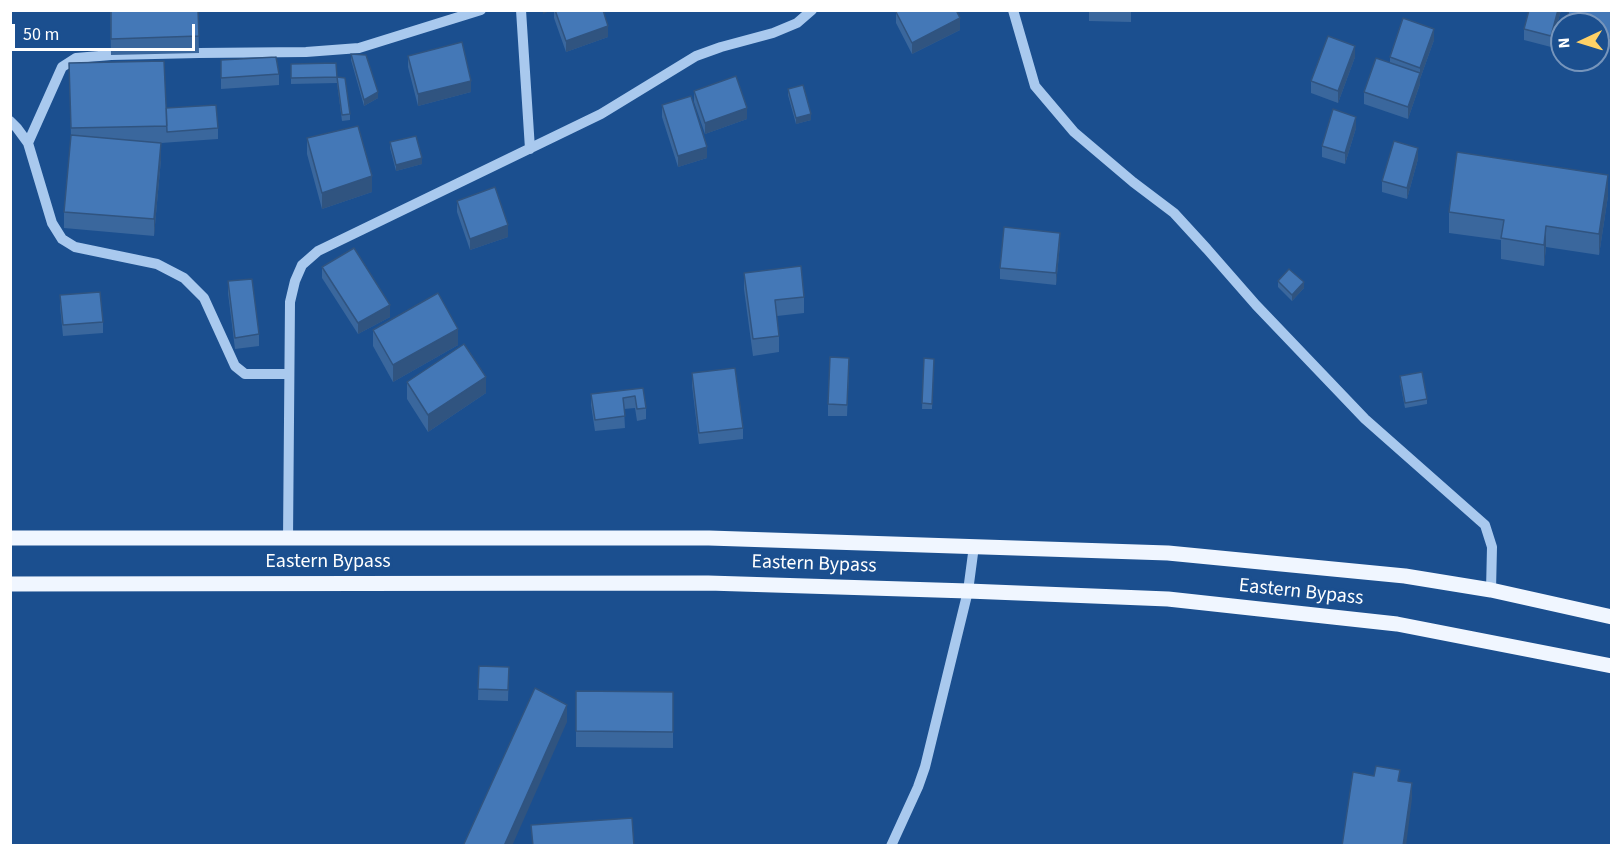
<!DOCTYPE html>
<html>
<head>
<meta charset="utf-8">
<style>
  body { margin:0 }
  #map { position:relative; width:1622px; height:856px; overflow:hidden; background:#1b4f8f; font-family:"Source Sans 3",sans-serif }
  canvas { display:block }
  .frame { position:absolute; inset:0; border:12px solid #fff; pointer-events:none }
  .north { position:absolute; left:1550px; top:12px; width:60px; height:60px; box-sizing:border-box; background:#1b4f8f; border:2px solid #7695bc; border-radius:50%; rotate:266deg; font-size:16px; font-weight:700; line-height:24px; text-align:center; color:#fff }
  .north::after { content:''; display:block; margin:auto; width:21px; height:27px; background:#ffd166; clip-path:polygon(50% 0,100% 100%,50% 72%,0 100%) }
  .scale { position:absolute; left:12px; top:24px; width:183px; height:27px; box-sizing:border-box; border:3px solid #fff; border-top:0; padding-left:8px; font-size:18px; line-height:21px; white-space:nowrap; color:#fff; -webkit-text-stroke:4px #1b4f8f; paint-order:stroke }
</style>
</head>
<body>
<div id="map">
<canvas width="1622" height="856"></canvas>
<div class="frame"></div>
<div class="north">N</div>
<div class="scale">50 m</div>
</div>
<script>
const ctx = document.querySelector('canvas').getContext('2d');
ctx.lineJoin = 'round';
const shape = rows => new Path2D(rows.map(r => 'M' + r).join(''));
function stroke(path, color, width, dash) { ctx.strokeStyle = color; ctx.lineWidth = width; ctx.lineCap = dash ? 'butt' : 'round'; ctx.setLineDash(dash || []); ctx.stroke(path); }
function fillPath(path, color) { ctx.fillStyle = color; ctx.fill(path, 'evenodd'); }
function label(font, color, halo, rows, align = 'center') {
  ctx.font = font + ' "Source Sans 3",sans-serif'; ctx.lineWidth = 6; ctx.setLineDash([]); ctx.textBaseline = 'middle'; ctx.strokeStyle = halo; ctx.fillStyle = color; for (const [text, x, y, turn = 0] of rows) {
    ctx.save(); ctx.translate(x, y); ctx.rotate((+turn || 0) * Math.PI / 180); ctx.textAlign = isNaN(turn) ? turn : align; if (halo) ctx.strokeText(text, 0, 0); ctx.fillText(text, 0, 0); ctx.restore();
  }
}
stroke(shape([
  [521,10,530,149],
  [1013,10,1035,86,1074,132,1133,182,1174,213,1207,249,1256,305,1365,419,1485,525,1492,547,1491,590],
  [10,121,17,128,28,143,52,223,62,239,75,247,157,264,184,278,204,298,235,366,245,374,289,374],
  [28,143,62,67,76,58,111,55,199,53,306,52,359,48,481,10],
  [288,539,290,302,295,281,302,265,318,251,601,114,696,56,721,47,773,33,797,23,812,10],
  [891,846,918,787,925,767,968,591,974,546]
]), '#a9c9ee', 10);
stroke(shape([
  [10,538,709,538,1168,553,1405,576,1491,590,1612,617],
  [10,584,708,583,968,591,1168,599,1397,624,1612,666]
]), '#f0f6ff', 15);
fillPath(shape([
  [110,10,198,10,199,53,111,55],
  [554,10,603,10,608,37,566,52,554,18],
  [1089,10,1131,10,1131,22,1089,21],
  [1529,10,1561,10,1551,47,1524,40,1524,29],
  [1611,10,1611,50,1598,46,1598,24],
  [896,12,960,30,912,54,896,23],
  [1434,40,1420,79,1420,84,1408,119,1364,104,1364,92,1390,62,1390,57],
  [351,54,378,98,364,106,351,60],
  [408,56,471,92,418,106,408,67],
  [1355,57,1338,103,1311,93,1311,81],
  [221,60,279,74,279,85,221,89],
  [69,63,166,108,218,128,218,139,161,143,161,159,154,236,64,228,64,212,71,138],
  [291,64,337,77,350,114,350,120,342,121,337,83,291,84],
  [788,89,811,120,796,124,788,95],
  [694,91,747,119,705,134,694,102],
  [662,105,707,158,678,167,662,117],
  [1356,128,1345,164,1322,157,1322,146],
  [307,138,372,192,322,209,307,154],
  [390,142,422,164,396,171,390,148],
  [1418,159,1407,199,1382,192,1382,181],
  [1608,196,1599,255,1546,247,1544,266,1501,259,1501,240,1449,233,1449,212],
  [457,201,508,237,470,250,457,212],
  [1060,244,1056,285,1000,279,1000,268],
  [322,267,390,317,358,334,322,278],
  [744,273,804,297,804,313,777,316,779,336,779,352,753,356,744,289],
  [228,281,259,334,259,346,235,349,228,293],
  [1278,281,1304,288,1292,301,1278,287],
  [60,295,103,322,103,333,63,336,60,306],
  [373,330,458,345,393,382,373,346],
  [924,358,934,359,932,409,922,409],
  [849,369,847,416,828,416,828,404],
  [692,373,743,428,743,439,699,444,692,385],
  [1400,376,1427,399,1427,404,1405,408,1400,382],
  [407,382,486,393,428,432,407,399],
  [643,388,646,408,646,419,637,421,635,408,624,409,625,428,595,431,591,405,591,394],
  [479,666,509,667,508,701,478,700],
  [576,691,673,692,673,748,576,747]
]), '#3a679d');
fillPath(shape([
  [543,10,552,10,543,14],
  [1558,10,1561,10,1551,47,1551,36],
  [960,18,960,30,912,54,912,43],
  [608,26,608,37,566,52,566,41],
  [1434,29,1434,40,1420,79,1420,68],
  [1355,46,1355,57,1338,103,1338,91],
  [1420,73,1420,84,1408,119,1408,107],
  [471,81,471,92,418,106,418,94],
  [378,92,378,98,364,106,364,100],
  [747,108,747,119,705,134,705,123],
  [811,114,811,120,796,124,796,118],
  [1356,117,1356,128,1345,164,1345,153],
  [161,143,161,159,154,236,154,219],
  [707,147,707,158,678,167,678,156],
  [1418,148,1418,159,1407,199,1407,188],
  [422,158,422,164,396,171,396,165],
  [1608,175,1608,196,1599,255,1599,234],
  [372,176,372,192,322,209,322,193],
  [508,225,508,237,470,250,470,239],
  [1546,226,1546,247,1544,266,1544,245],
  [1060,233,1060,244,1056,285,1056,273],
  [1304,282,1304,288,1292,301,1292,295],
  [390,305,390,317,358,334,358,323],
  [458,329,458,345,393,382,393,365],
  [486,377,486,393,428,432,428,415],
  [567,705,567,722,512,846,504,846],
  [1412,783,1412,799,1406,846,1403,846]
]), '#305480');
const building = shape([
  [111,10,198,10,199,36,111,39,111,10],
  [555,10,603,10,608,26,566,41,555,10],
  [898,10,956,10,960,18,912,43,896,12,898,10],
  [1529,10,1558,10,1551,36,1524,29,1529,10],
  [1569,10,1611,10,1611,39,1598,35,1598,24,1565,24,1569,10],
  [1403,18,1434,29,1420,68,1390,57,1403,18],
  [1328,36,1355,46,1338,91,1311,81,1328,36],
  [462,42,471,81,418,94,408,56,462,42],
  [351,54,366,55,378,92,364,100,351,54],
  [276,57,279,74,221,78,221,60,276,57],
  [1376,58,1420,73,1408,107,1364,92,1376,58],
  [164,61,167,126,71,128,69,63,164,61],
  [336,63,337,77,291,78,291,64,336,63],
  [736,76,747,108,705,123,694,91,736,76],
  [337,77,345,78,350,114,342,115,337,77],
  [803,85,811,114,796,118,788,89,803,85],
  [691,96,707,147,678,156,662,105,691,96],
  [216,105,218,128,167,132,166,108,216,105],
  [1333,109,1356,117,1345,153,1322,146,1333,109],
  [358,126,372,176,322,193,307,138,358,126],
  [71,135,161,143,154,219,64,212,71,135],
  [416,136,422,158,396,165,390,142,416,136],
  [1394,141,1418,148,1407,188,1382,181,1394,141],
  [1457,152,1608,175,1599,234,1546,226,1544,245,1501,238,1504,220,1449,212,1457,152],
  [495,187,508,225,470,239,457,201,495,187],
  [1004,227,1060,233,1056,273,1000,268,1004,227],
  [354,248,390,305,358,323,322,267,354,248],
  [801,266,804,297,775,300,779,336,753,339,744,273,801,266],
  [1289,269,1304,282,1292,295,1278,281,1289,269],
  [252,279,259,334,235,338,228,281,252,279],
  [100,292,103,322,63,325,60,295,100,292],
  [438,293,458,329,393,365,373,330,438,293],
  [464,344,486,377,428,415,407,382,464,344],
  [830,357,849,358,847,405,828,404,830,357],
  [924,358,934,359,932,404,922,403,924,358],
  [735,368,743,428,699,433,692,373,735,368],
  [1422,372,1427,399,1405,403,1400,376,1422,372],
  [643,388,646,408,637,409,635,396,623,398,625,416,595,420,591,394,643,388],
  [479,666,509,667,508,690,478,689,479,666],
  [535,688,567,705,504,846,463,846,535,688],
  [576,691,673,692,673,732,576,731,576,691],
  [1376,766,1400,770,1398,781,1412,783,1403,846,1342,846,1353,772,1374,776,1376,766],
  [632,818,634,846,533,846,531,825,632,818]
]);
fillPath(building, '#4478b7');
stroke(building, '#305480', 1.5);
label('20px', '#fff', '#1b4f8f', [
  ["Eastern Bypass",328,563],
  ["Eastern Bypass",814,565,2],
  ["Eastern Bypass",1301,593,6]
]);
</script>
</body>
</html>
